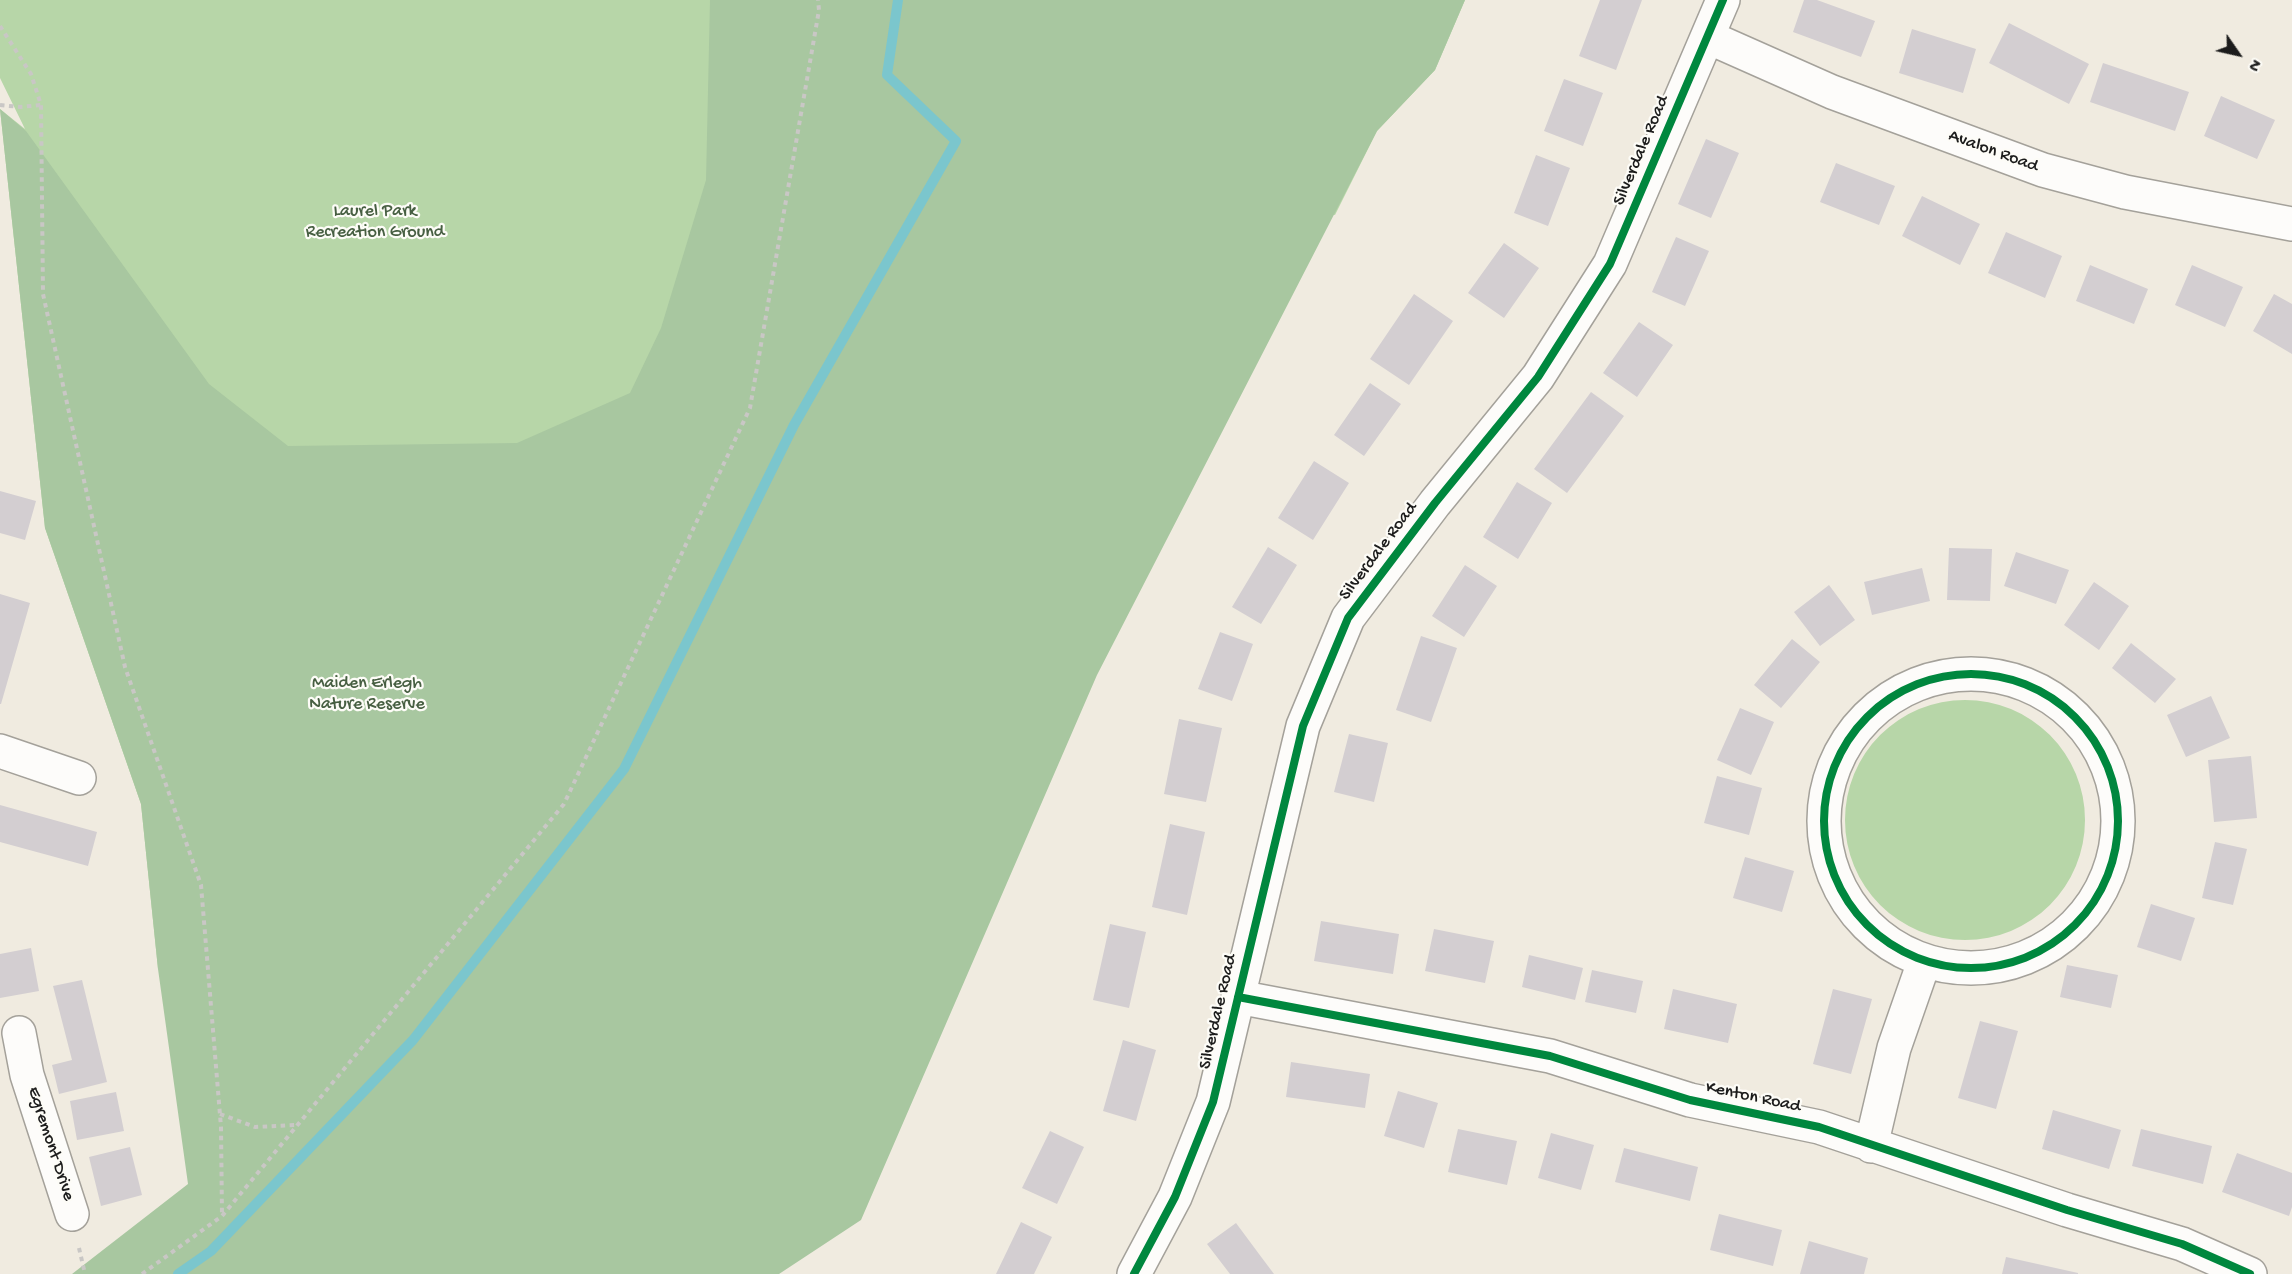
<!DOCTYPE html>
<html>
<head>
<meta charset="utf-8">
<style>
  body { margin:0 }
  #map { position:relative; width:2292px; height:1274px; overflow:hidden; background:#f0ebe0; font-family:"Gochi Hand",sans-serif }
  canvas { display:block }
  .north { position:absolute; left:2208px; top:24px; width:60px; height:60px; -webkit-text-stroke:4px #fdfcf7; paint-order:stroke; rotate:124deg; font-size:16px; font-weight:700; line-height:24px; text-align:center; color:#1c1c1c }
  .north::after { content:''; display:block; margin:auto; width:21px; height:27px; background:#1c1c1c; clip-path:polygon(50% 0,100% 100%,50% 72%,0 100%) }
</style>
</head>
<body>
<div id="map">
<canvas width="2292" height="1274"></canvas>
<div class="north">N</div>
</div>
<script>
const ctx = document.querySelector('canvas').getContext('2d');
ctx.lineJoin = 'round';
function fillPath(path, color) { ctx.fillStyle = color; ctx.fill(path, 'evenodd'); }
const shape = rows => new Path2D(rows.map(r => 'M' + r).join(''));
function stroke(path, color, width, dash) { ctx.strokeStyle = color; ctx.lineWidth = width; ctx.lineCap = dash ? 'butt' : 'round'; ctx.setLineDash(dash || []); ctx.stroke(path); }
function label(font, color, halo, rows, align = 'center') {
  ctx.font = font + ' "Gochi Hand",sans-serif'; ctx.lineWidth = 4.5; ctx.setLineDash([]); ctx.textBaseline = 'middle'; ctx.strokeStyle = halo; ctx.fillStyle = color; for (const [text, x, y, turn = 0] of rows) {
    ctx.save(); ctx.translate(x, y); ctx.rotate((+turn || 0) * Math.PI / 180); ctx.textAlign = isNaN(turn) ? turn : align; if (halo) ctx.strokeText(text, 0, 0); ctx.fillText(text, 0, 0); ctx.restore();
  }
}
fillPath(shape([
  [0,0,1465,0,1435,70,1377,131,1335,215,956,141,158,969,141,804,45,528,0,109,25,129,0,78],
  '1845 820a120 120 0 1 1 240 0a120 120 0 1 1-240 0Z'
]), '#b7d6a8');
fillPath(shape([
  [710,0,1465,0,1435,70,1377,131,1097,675,861,1220,779,1274,72,1274,188,1184,158,969,141,804,45,528,0,109,26,131,209,384,288,446,517,443,630,393,661,328,706,180]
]), '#a8c7a0');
stroke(shape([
  [178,1274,211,1251,413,1040,624,769,794,425,956,141,887,75,898,0]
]), '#7bc6cd', 10);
fillPath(shape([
  [1600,0,1642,0,1616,70,1579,56],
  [1804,0,1817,0,1875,21,1861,57,1793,32],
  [2009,23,2089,64,2069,104,1989,63],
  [1912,29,1976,49,1963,93,1899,73],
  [2103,63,2189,92,2175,131,2090,102],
  [1564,79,1603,93,1583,146,1544,131],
  [2221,96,2275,120,2257,159,2204,136],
  [1706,139,1739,153,1711,218,1678,204],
  [1536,155,1570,168,1548,226,1514,213],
  [1836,163,1895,186,1879,225,1820,202],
  [1922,196,1980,224,1960,265,1902,236],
  [2006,232,2062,256,2045,298,1988,273],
  [1676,237,1709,251,1685,306,1652,292],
  [1504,243,1539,268,1504,318,1468,293],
  [2090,265,2148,289,2134,324,2076,301],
  [2192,265,2243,287,2225,327,2175,305],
  [1414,294,1453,321,1409,385,1370,359],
  [2274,294,2292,304,2292,354,2253,331],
  [1639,322,1673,345,1637,397,1603,373],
  [1370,383,1401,404,1364,456,1334,435],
  [1591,392,1624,416,1567,493,1534,469],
  [1314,461,1349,483,1313,540,1278,518],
  [1517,482,1552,503,1518,559,1483,537],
  [0,491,36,501,25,540,0,533],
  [1268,547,1297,565,1261,624,1232,607],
  [1949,548,1992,549,1990,601,1947,600],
  [2016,552,2069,570,2056,604,2004,586],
  [1465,565,1497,586,1464,637,1432,616],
  [1922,568,1930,601,1872,615,1864,582],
  [2094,582,2129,606,2099,650,2064,625],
  [1829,585,1855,620,1820,646,1794,612],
  [0,594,30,603,1,704,0,704],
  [1220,632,1253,644,1232,701,1198,689],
  [1421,636,1457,648,1431,722,1396,710],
  [1792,639,1820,662,1781,708,1754,685],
  [2131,643,2176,679,2155,703,2112,668],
  [2211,696,2230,738,2186,757,2167,715],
  [1740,708,1774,722,1751,775,1717,760],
  [1179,719,1222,728,1206,802,1164,794],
  [1349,734,1388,743,1374,802,1334,792],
  [2251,756,2257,818,2214,822,2208,760],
  [1717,776,1762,788,1749,835,1704,823],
  [0,805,97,832,88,866,0,842],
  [1170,824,1205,832,1187,915,1152,907],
  [2215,842,2247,849,2233,905,2202,898],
  [1745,857,1794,871,1782,912,1733,898],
  [2151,904,2195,918,2181,961,2137,947],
  [1321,921,1399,934,1393,974,1314,961],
  [1110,924,1146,932,1129,1008,1093,1000],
  [1434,929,1494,941,1485,983,1425,971],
  [31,948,39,991,0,998,0,954],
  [1529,955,1583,968,1575,1000,1522,987],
  [2067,965,2118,975,2111,1008,2060,997],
  [1592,970,1643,981,1636,1013,1585,1002],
  [82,980,107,1082,59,1094,52,1065,72,1060,53,986],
  [1673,989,1737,1004,1728,1043,1664,1029],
  [1833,989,1872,999,1851,1074,1813,1064],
  [1980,1021,2018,1031,1996,1109,1958,1098],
  [1123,1040,1156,1050,1136,1121,1103,1111],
  [1291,1062,1370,1074,1365,1108,1286,1097],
  [1398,1091,1438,1103,1424,1148,1384,1136],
  [116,1092,124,1131,77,1140,70,1101],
  [2053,1110,2121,1130,2109,1169,2042,1149],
  [1458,1129,1517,1141,1507,1185,1448,1172],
  [2141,1129,2212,1146,2203,1184,2132,1166],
  [1050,1131,1084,1147,1057,1204,1022,1188],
  [1551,1133,1594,1145,1581,1190,1538,1178],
  [130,1147,142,1195,101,1206,89,1157],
  [1624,1148,1698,1167,1690,1201,1615,1182],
  [2237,1153,2292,1173,2292,1207,2289,1216,2222,1192],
  [1719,1214,1782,1230,1773,1266,1710,1250],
  [1021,1222,1052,1237,1034,1274,996,1274],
  [1236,1223,1259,1254,1274,1274,1230,1274,1207,1244],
  [1809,1241,1868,1258,1864,1274,1800,1274],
  [2006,1257,2078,1273,2078,1274,2002,1274]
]), '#d3ced1');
const street = shape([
  [1708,37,1832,92,2043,170,2125,192,2292,224],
  '1824 821a147 147 0 1 1 294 0a147 147 0 1 1-294 0Z',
  [0,751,79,778],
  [1238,997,1550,1056,1690,1100,1819,1127,2067,1210,2182,1244,2250,1274],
  [19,1033,27,1075,72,1214],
  [1871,1146,1894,1048,1924,962],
  [1134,1274,1175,1197,1213,1102,1303,726,1348,618,1435,503,1538,377,1610,264,1723,0]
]);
stroke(street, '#a4a19a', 36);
stroke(shape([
  [0,26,31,74,41,105,43,294,125,667,201,885,221,1127,222,1216],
  [0,105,20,107,41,105],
  [220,1114,255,1127,296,1125],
  [79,1248,85,1274],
  [142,1274,222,1216,564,804,750,408,819,10,818,0]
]), '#c9c7c5', 4, [4.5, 4.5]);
stroke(street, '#fdfcfa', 33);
stroke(shape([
  '1824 821a147 147 0 1 1 294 0a147 147 0 1 1-294 0Z',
  [1238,997,1550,1056,1690,1100,1819,1127,2067,1210,2182,1244,2250,1274],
  [1134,1274,1175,1197,1213,1102,1303,726,1348,618,1435,503,1538,377,1610,264,1723,0]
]), '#00873e', 8);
label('18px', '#1c1c1c', '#fdfcf7', [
  ["Silverdale Road",1642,151,-67],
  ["Avalon Road",1993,152,20],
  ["Silverdale Road",1379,552,-53],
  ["Silverdale Road",1219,1012,-77],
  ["Kenton Road",1753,1098,12],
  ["Egremont Drive",50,1144,72]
]);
label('18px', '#475f42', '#fdfcf7', [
  ["Laurel Park",375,212],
  ["Recreation Ground",375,233],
  ["Maiden Erlegh",367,684],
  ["Nature Reserve",367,705]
]);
</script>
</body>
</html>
